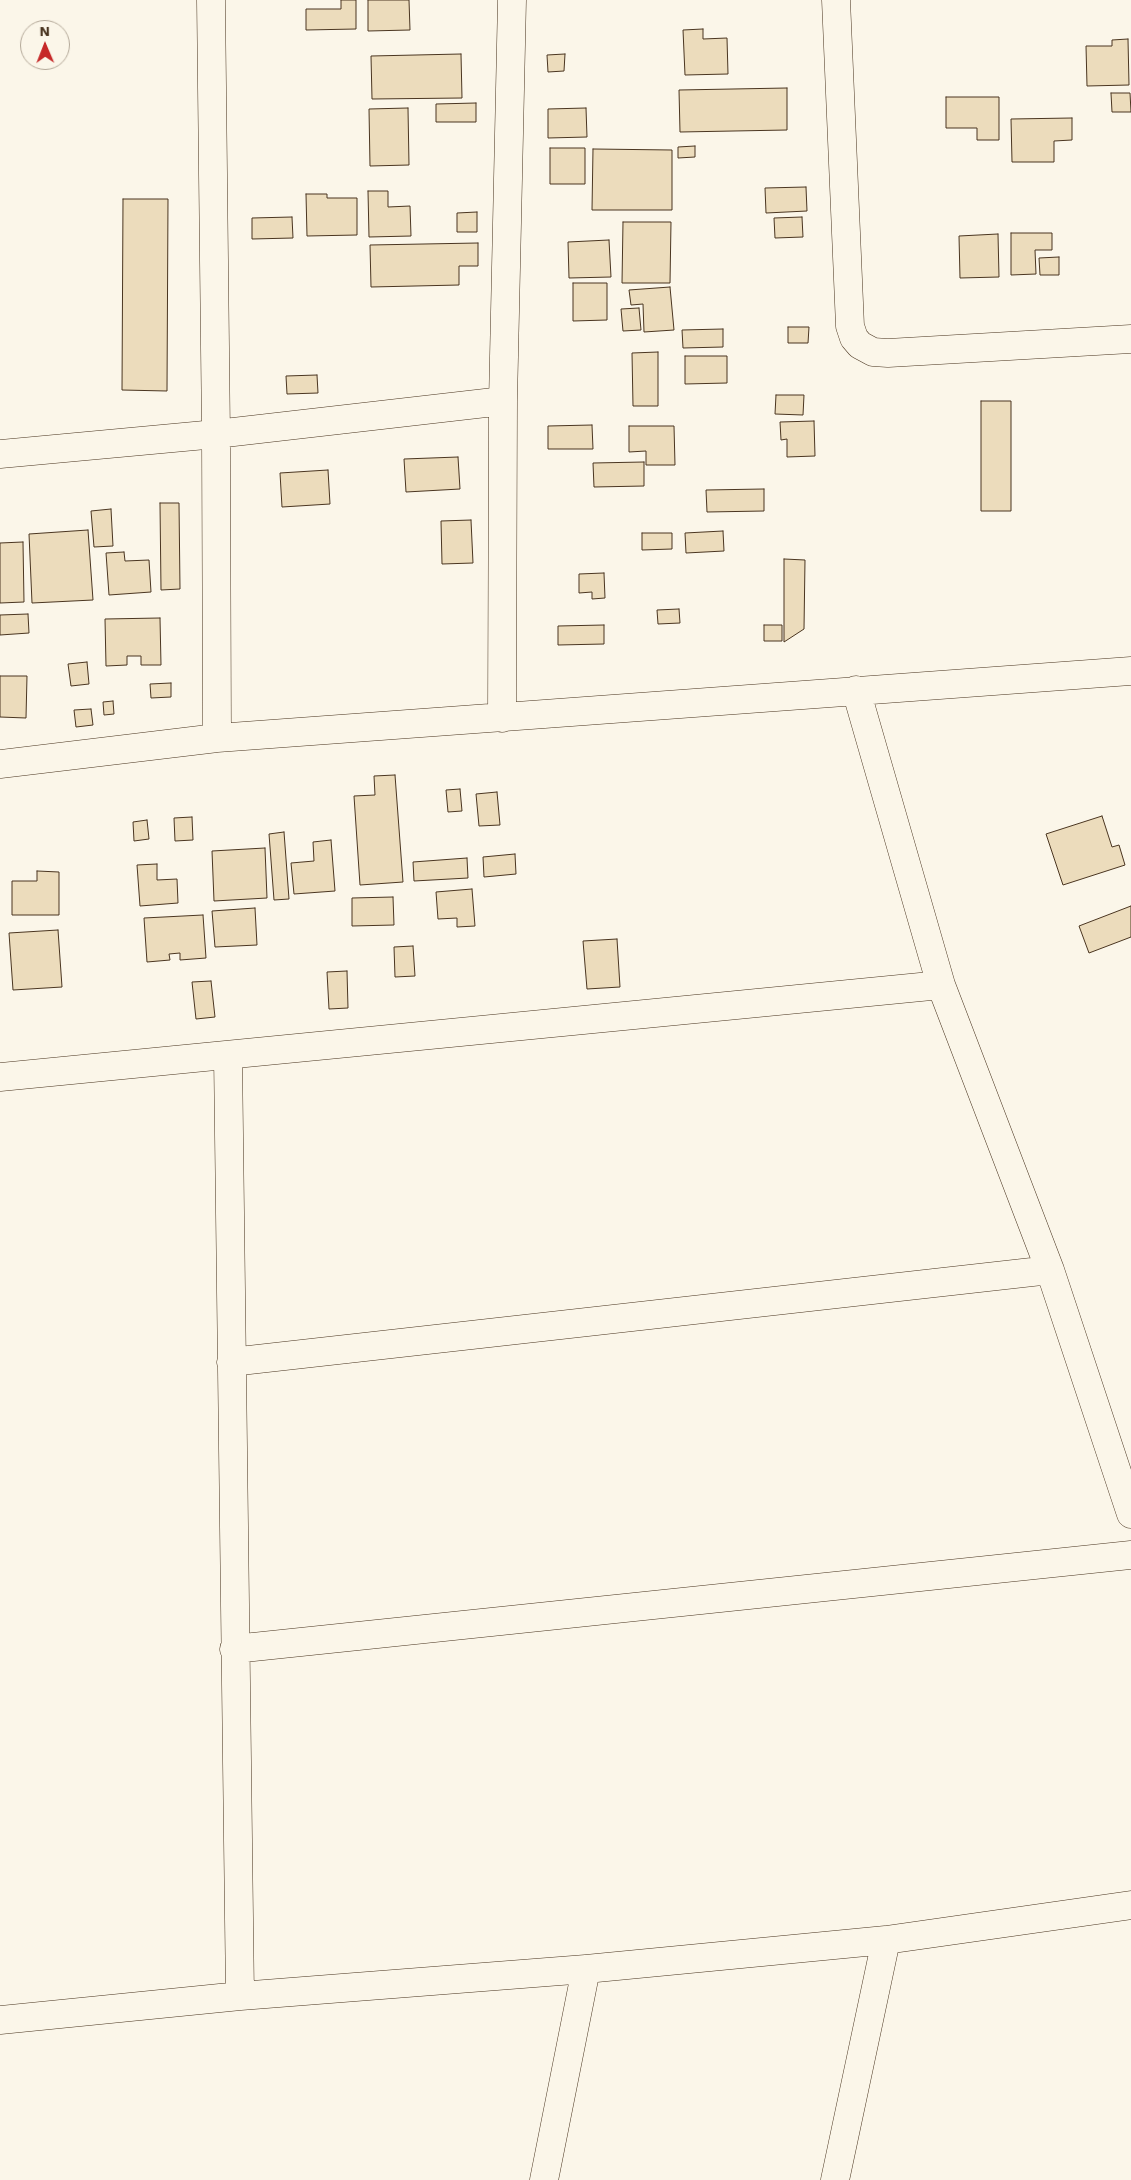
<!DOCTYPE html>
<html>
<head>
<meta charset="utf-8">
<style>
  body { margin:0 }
  #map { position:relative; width:1131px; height:2180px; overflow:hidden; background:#fbf6e9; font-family:"Work Sans",sans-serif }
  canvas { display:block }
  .north { position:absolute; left:20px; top:20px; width:50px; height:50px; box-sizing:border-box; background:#fbf6e9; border:1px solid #b4a999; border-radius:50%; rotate:359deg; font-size:14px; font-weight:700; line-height:20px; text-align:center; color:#4a3520 }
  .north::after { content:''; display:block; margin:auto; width:18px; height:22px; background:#c62828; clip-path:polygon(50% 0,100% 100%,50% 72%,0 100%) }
</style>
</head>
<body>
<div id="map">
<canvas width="1131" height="2180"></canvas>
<div class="north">N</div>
</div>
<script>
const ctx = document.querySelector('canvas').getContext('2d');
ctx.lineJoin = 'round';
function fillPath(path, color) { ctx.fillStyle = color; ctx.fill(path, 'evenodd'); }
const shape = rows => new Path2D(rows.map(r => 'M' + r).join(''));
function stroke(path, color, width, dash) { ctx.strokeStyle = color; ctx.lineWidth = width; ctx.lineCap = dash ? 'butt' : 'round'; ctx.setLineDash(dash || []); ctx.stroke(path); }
const building = shape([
  [341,0,356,0,356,29,306,30,306,9,341,9,341,0],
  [368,0,409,0,410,30,368,31,368,0],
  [703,29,703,39,727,38,728,74,685,75,683,30,703,29],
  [1128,39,1129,85,1087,86,1086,46,1112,46,1112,40,1128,39],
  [461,54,462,98,372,99,371,56,461,54],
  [565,54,564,71,548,72,547,55,565,54],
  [787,88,787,130,680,132,679,90,787,88],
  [1111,93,1130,93,1131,112,1112,112,1111,93],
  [946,97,999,97,999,140,977,140,977,128,946,128,946,97],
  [476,103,476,122,436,122,436,104,476,103],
  [408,108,409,165,370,166,369,109,408,108],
  [586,108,587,137,548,138,548,109,586,108],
  [1072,118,1072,140,1054,141,1054,162,1012,162,1011,119,1072,118],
  [695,146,695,157,678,158,678,147,695,146],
  [550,148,585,148,585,184,550,184,550,148],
  [593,149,672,150,672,210,592,210,593,149],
  [806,187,807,211,766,213,765,188,806,187],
  [368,191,388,191,388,207,410,206,411,236,369,237,368,191],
  [306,194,327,194,327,198,357,198,357,235,307,236,306,194],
  [123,199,168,199,167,391,122,390,123,199],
  [477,212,477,232,457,232,457,213,477,212],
  [292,217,293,238,252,239,252,218,292,217],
  [802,217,803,237,775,238,774,218,802,217],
  [623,222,671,222,670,283,622,283,623,222],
  [1011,233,1052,233,1052,250,1035,250,1036,274,1011,275,1011,233],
  [998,234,999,277,960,278,959,236,998,234],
  [609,240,611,277,569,278,568,242,609,240],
  [478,243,478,266,459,266,459,285,371,287,370,245,478,243],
  [1059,257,1059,275,1040,275,1039,258,1059,257],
  [573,283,607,283,607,320,573,321,573,283],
  [670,287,674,330,644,332,643,304,631,305,629,290,670,287],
  [639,308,641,330,623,331,621,309,639,308],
  [788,327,809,327,808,343,788,343,788,327],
  [723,329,723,347,683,348,682,330,723,329],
  [658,352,658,406,633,406,632,353,658,352],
  [685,356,727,356,727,383,685,384,685,356],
  [317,375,318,393,287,394,286,376,317,375],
  [776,395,804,395,803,415,775,414,776,395],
  [981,401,1011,401,1011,511,981,511,981,401],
  [814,421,815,456,787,457,787,439,781,440,780,422,814,421],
  [592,425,593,449,548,449,548,426,592,425],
  [629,426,674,426,675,465,646,465,646,451,629,452,629,426],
  [458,457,460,489,406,492,404,459,458,457],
  [644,462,644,486,594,487,593,463,644,462],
  [328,470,330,504,282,507,280,473,328,470],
  [764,489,764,511,707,512,706,490,764,489],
  [160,503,179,503,180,589,161,590,160,503],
  [111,509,113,546,94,547,91,511,111,509],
  [471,520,473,563,442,564,441,521,471,520],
  [88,530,93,600,32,603,29,534,88,530],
  [723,531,724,551,686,553,685,533,723,531],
  [642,533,672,533,672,549,642,550,642,533],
  [23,542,24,602,0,603,0,543,23,542],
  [124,552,125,561,149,560,151,592,109,595,106,553,124,552],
  [784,559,805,560,804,629,784,642,784,559],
  [604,573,605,598,592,599,592,592,579,593,579,574,604,573],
  [679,609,680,623,658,624,657,610,679,609],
  [28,614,29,633,0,635,0,615,28,614],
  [160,618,161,665,141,665,141,656,127,656,127,665,106,666,105,619,160,618],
  [604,625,604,644,558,645,558,626,604,625],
  [764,625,782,625,782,641,764,641,764,625],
  [87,662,89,684,71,686,68,664,87,662],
  [0,676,27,676,26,718,0,717,0,676],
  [171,683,171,697,151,698,150,684,171,683],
  [113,701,114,714,104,715,103,702,113,701],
  [91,709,93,725,76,727,74,710,91,709],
  [395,775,403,882,360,885,354,796,375,795,374,776,395,775],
  [460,789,462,811,448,812,446,790,460,789],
  [497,792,500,825,479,826,476,794,497,792],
  [1102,816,1112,847,1119,845,1125,865,1063,885,1046,834,1102,816],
  [192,817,193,840,175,841,174,818,192,817],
  [147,820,149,839,134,841,133,822,147,820],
  [284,832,289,899,274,900,269,834,284,832],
  [331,840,335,891,294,894,291,863,314,861,313,842,331,840],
  [265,848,267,898,214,901,212,851,265,848],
  [515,854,516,874,484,877,483,857,515,854],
  [467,858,468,878,414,881,413,862,467,858],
  [157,864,157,880,177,879,178,903,140,906,137,865,157,864],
  [37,871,59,872,59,915,12,915,12,881,37,881,37,871],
  [472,889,475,926,457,927,457,918,438,919,436,892,472,889],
  [393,897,394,925,352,926,352,898,393,897],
  [1131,906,1131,937,1089,953,1079,926,1131,906],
  [255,908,257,945,215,947,212,911,255,908],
  [203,915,206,958,180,960,180,953,169,954,170,960,147,962,144,918,203,915],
  [58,930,62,987,13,990,9,933,58,930],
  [617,939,620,987,587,989,583,941,617,939],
  [413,946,415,976,395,977,394,947,413,946],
  [347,971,348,1008,329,1009,327,972,347,971],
  [211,981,215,1017,196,1019,192,982,211,981]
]);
fillPath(building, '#ecdcbc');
stroke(building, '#4a3520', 1);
const minor = shape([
  [211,0,216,434,217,738],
  [836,0,850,326,854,338,860,345,873,352,888,353,1131,339],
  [0,454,216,434,503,401],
  [856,690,941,985,1050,1270,1131,1514],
  [502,718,503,401,512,0],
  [0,764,217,738,1131,671],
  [228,1056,240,1996],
  [0,1077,941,985],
  [231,1362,1050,1270],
  [234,1649,1131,1555],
  [0,2020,240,1996,586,1969,886,1940,1131,1905],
  [544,2180,586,1969],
  [835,2180,886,1940]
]);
stroke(minor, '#4a3520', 29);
stroke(minor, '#fbf6e9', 28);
</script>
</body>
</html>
